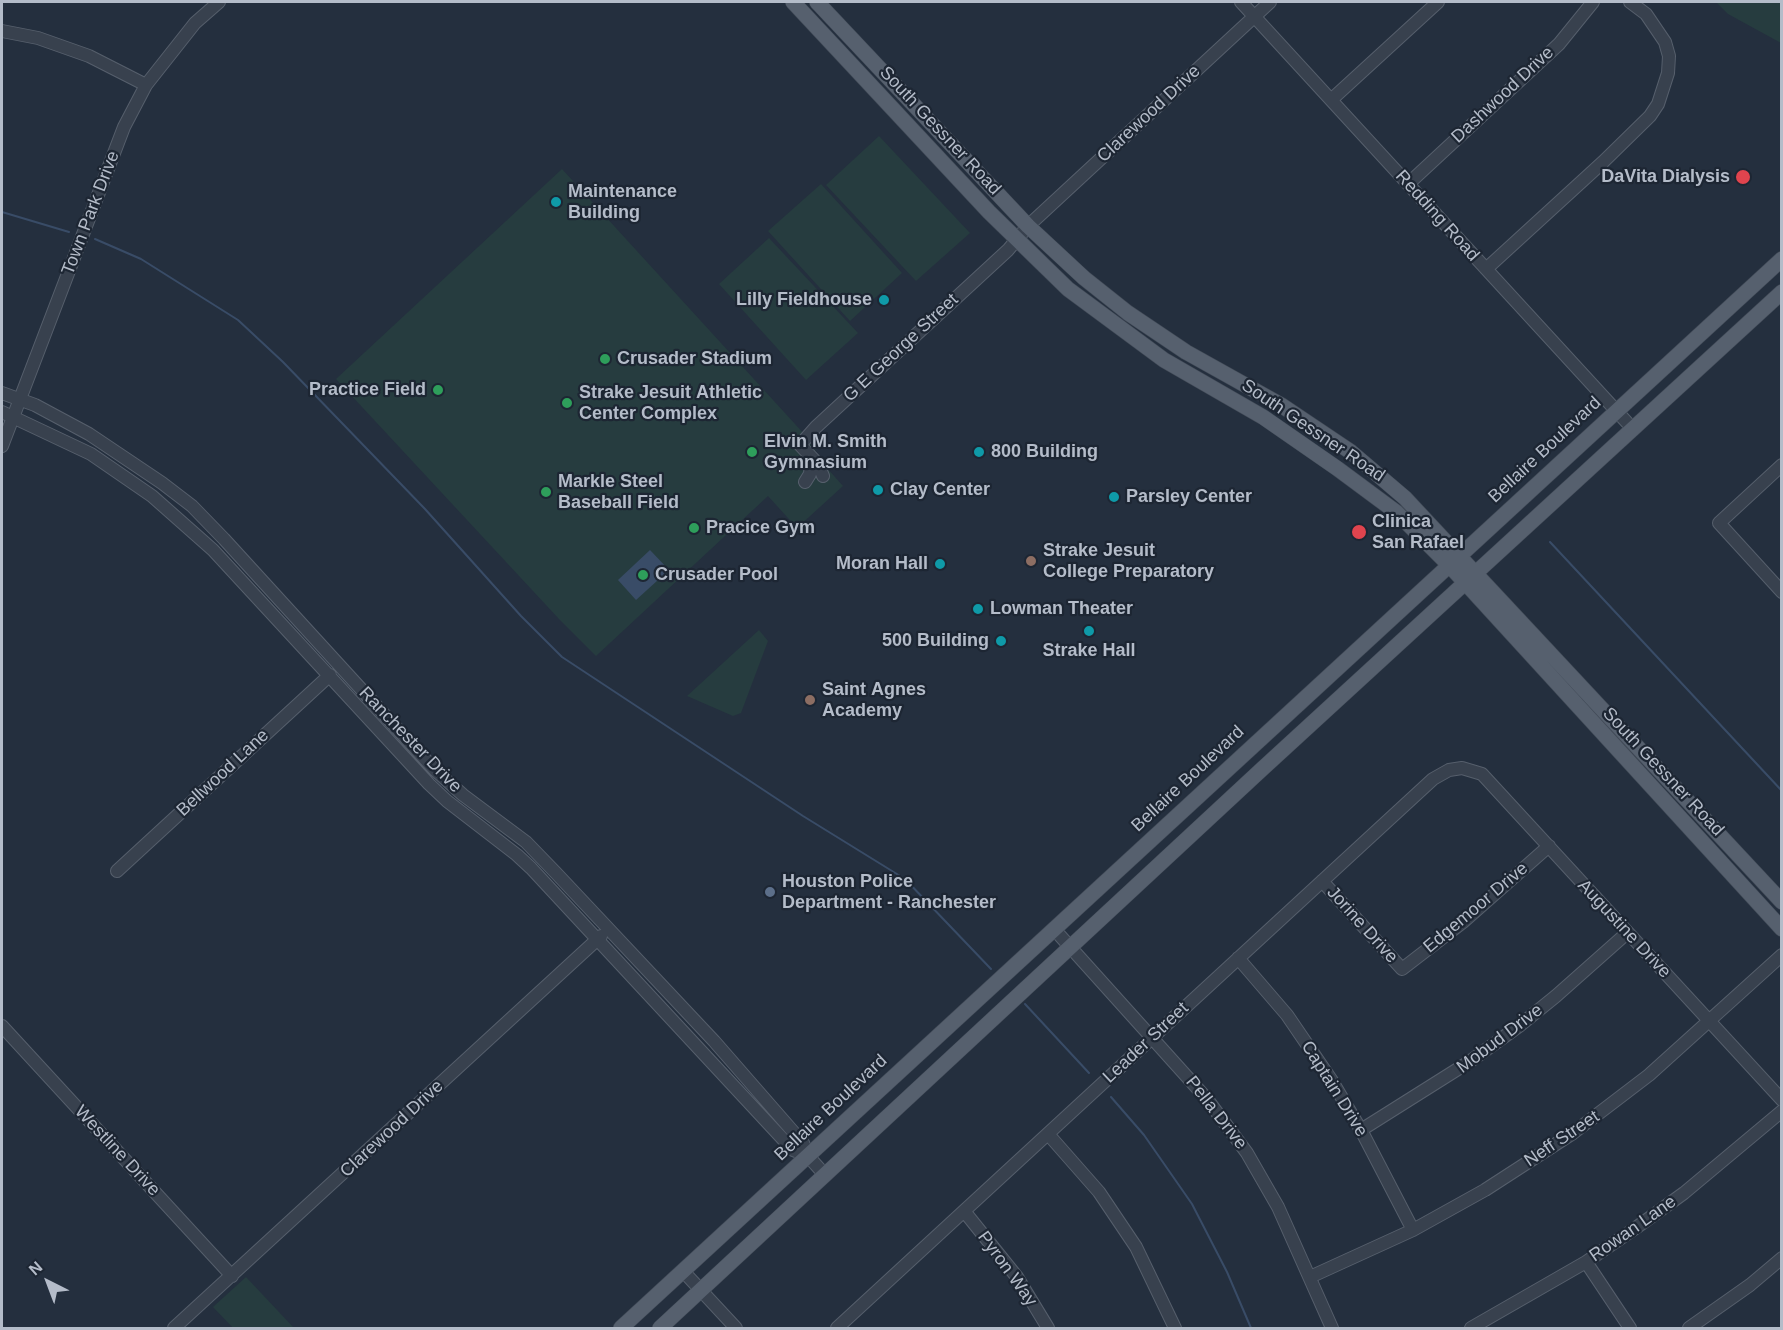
<!DOCTYPE html>
<html>
<head>
<meta charset="utf-8">
<style>
  body { margin:0 }
  #map { position:relative; width:1783px; height:1330px; overflow:hidden; background:#242f3e; font-family:Helvetica,sans-serif }
  canvas { display:block }
  .frame { position:absolute; inset:0; border:3px solid #b4bcc9; pointer-events:none }
  .north { position:absolute; left:18px; top:1252px; width:60px; height:60px; -webkit-text-stroke:4px #1d2633; paint-order:stroke; rotate:318deg; font-size:16px; font-weight:700; line-height:24px; text-align:center; color:#b4bcc9 }
  .north::after { content:''; display:block; margin:auto; width:21px; height:27px; background:#b4bcc9; clip-path:polygon(50% 0,100% 100%,50% 72%,0 100%) }
</style>
</head>
<body>
<div id="map">
<canvas width="1783" height="1330"></canvas>
<div class="frame"></div>
<div class="north">N</div>
</div>
<script>
const ctx = document.querySelector('canvas').getContext('2d');
ctx.lineJoin = 'round';
function fillPath(path, color) { ctx.fillStyle = color; ctx.fill(path, 'evenodd'); }
const shape = rows => new Path2D(rows.map(r => 'M' + r).join(''));
function stroke(path, color, width, dash) { ctx.strokeStyle = color; ctx.lineWidth = width; ctx.lineCap = dash ? 'butt' : 'round'; ctx.setLineDash(dash || []); ctx.stroke(path); }
function label(font, color, halo, rows, align = 'center') {
  ctx.font = font + ' Helvetica,sans-serif'; ctx.lineWidth = 4.5; ctx.setLineDash([]); ctx.textBaseline = 'middle'; ctx.strokeStyle = halo; ctx.fillStyle = color; for (const [text, x, y, turn = 0] of rows) {
    ctx.save(); ctx.translate(x, y); ctx.rotate((+turn || 0) * Math.PI / 180); ctx.textAlign = isNaN(turn) ? turn : align; if (halo) ctx.strokeText(text, 0, 0); ctx.fillText(text, 0, 0); ctx.restore();
  }
}
fillPath(shape([
  [1716,2,1781,2,1781,43,1728,14],
  [879,136,970,233,916,281,826,185],
  [562,169,816,447,815,452,818,458,843,486,797,528,768,496,596,656,559,619,336,379],
  [821,184,902,273,850,321,768,231],
  [769,238,858,333,806,380,719,284],
  [759,630,768,641,741,713,733,716,687,696],
  [246,1277,294,1328,233,1328,213,1307]
]), '#263c3f');
fillPath(shape([
  [650,550,669,570,636,600,618,580]
]), '#394c67');
stroke(shape([
  [2,212,69,232],
  [95,239,141,259,238,320,283,362,425,509,521,616,562,657,803,816,905,879,991,969],
  [1550,542,1782,791],
  [1025,1004,1089,1073],
  [1111,1097,1144,1135,1192,1204,1227,1272,1251,1328]
]), '#394c67', 2);
const minor = shape([
  [1241,2,1633,429],
  [2,31,38,38,89,56,146,85],
  [1331,100,1438,2],
  [1408,184,1559,44,1593,2],
  [1486,269,1603,162,1650,116,1658,104,1668,73,1669,56,1665,42,1646,14,1630,2],
  [2,393,35,405,89,434,162,483,192,506,224,539,435,770,463,795,526,842,556,873,714,1041,803,1143,808,1156,825,1175],
  [2,412,91,454,152,496,213,550,429,784,447,801,517,855,531,868,793,1150,808,1156],
  [2,446,124,127,146,85,195,23,219,2],
  [1782,465,1719,523,1782,592],
  [823,476,818,464,800,445,816,427,1008,250,1028,226,1270,2],
  [805,482,810,474,811,458],
  [117,871,330,675],
  [1322,881,1402,969,1463,922,1549,846],
  [1054,929,1207,1099,1247,1153,1278,1207,1332,1328],
  [1238,958,1287,1015,1332,1081,1361,1130,1413,1230],
  [2,1026,232,1276],
  [1361,1130,1469,1062,1519,1026,1556,996,1627,933],
  [1048,1134,1099,1192,1136,1247,1175,1328],
  [964,1211,1017,1277,1048,1328],
  [1586,1262,1630,1328],
  [683,1271,736,1328],
  [1310,1277,1413,1230,1485,1190,1573,1133,1649,1075,1782,955],
  [174,1328,601,936],
  [837,1328,1433,779,1449,770,1462,768,1482,774,1782,1100],
  [1471,1328,1586,1262,1637,1227,1684,1193,1782,1111],
  [1689,1328,1750,1285,1782,1258]
]);
const major = shape([
  [793,2,989,212,1068,289,1164,360,1263,417,1338,469,1396,512,1449,565,1782,929],
  [817,2,1028,226,1084,278,1128,313,1186,352,1281,405,1351,452,1405,498,1782,902],
  [621,1328,1782,259],
  [660,1328,1261,770,1782,292]
]);
stroke(minor, '#565f6c', 14);
stroke(major, '#414a57', 16);
stroke(minor, '#38414e', 12);
stroke(major, '#56606e', 15);
for (const [x, y, r, color] of [
  [1743,177,8,"#e0444e"],
  [556,202,6,"#0f9aa8"],
  [884,300,6,"#0f9aa8"],
  [605,359,6,"#2e9e5b"],
  [438,390,6,"#2e9e5b"],
  [567,403,6,"#2e9e5b"],
  [752,452,6,"#2e9e5b"],
  [979,452,6,"#0f9aa8"],
  [878,490,6,"#0f9aa8"],
  [546,492,6,"#2e9e5b"],
  [1114,497,6,"#0f9aa8"],
  [694,528,6,"#2e9e5b"],
  [1359,532,8,"#e0444e"],
  [1031,561,6,"#8d6e63"],
  [940,564,6,"#0f9aa8"],
  [643,575,6,"#2e9e5b"],
  [978,609,6,"#0f9aa8"],
  [1089,631,6,"#0f9aa8"],
  [1001,641,6,"#0f9aa8"],
  [810,700,6,"#8d6e63"],
  [770,892,6,"#5c6f8a"]
]) { const dot = new Path2D(); dot.arc(x, y, r, 0, 2 * Math.PI); ctx.fillStyle = color; ctx.fill(dot); stroke(dot, '#1d2633', 2); }
label('18px', '#b4bcc9', '#1d2633', [
  ["Dashwood Drive",1503,95,-43],
  ["Clarewood Drive",1149,114,-43],
  ["South Gessner Road",940,131,47],
  ["Town Park Drive",91,213,-69],
  ["Redding Road",1437,216,48],
  ["G E George Street",901,348,-43],
  ["South Gessner Road",1313,431,34],
  ["Bellaire Boulevard",1545,450,-43],
  ["Ranchester Drive",410,740,46],
  ["South Gessner Road",1663,772,47],
  ["Bellwood Lane",223,773,-43],
  ["Bellaire Boulevard",1188,779,-43],
  ["Edgemoor Drive",1476,908,-40],
  ["Jorine Drive",1362,925,48],
  ["Augustine Drive",1624,929,47],
  ["Mobud Drive",1500,1039,-37],
  ["Leader Street",1146,1043,-43],
  ["Captain Drive",1334,1089,58],
  ["Bellaire Boulevard",831,1108,-43],
  ["Pella Drive",1216,1113,52],
  ["Clarewood Drive",392,1129,-43],
  ["Neff Street",1562,1139,-34],
  ["Westline Drive",117,1151,47],
  ["Rowan Lane",1633,1229,-35],
  ["Pyron Way",1007,1269,54]
]);
label('bold 18px', '#b4bcc9', '#1d2633', [
  ["DaVita Dialysis",1730,177,"right"],
  ["Maintenance",568,192],
  ["Building",568,213],
  ["Lilly Fieldhouse",872,300,"right"],
  ["Crusader Stadium",617,359],
  ["Practice Field",426,390,"right"],
  ["Strake Jesuit Athletic",579,393],
  ["Center Complex",579,414],
  ["Elvin M. Smith",764,442],
  ["Gymnasium",764,463],
  ["800 Building",991,452],
  ["Markle Steel",558,482],
  ["Baseball Field",558,503],
  ["Clay Center",890,490],
  ["Parsley Center",1126,497],
  ["Clinica",1372,522],
  ["San Rafael",1372,543],
  ["Pracice Gym",706,528],
  ["Strake Jesuit",1043,551],
  ["College Preparatory",1043,572],
  ["Moran Hall",928,564,"right"],
  ["Crusader Pool",655,575],
  ["Lowman Theater",990,609],
  ["500 Building",989,641,"right"],
  ["Strake Hall",1089,651,"center"],
  ["Saint Agnes",822,690],
  ["Academy",822,711],
  ["Houston Police",782,882],
  ["Department - Ranchester",782,903]
], 'left');
</script>
</body>
</html>
